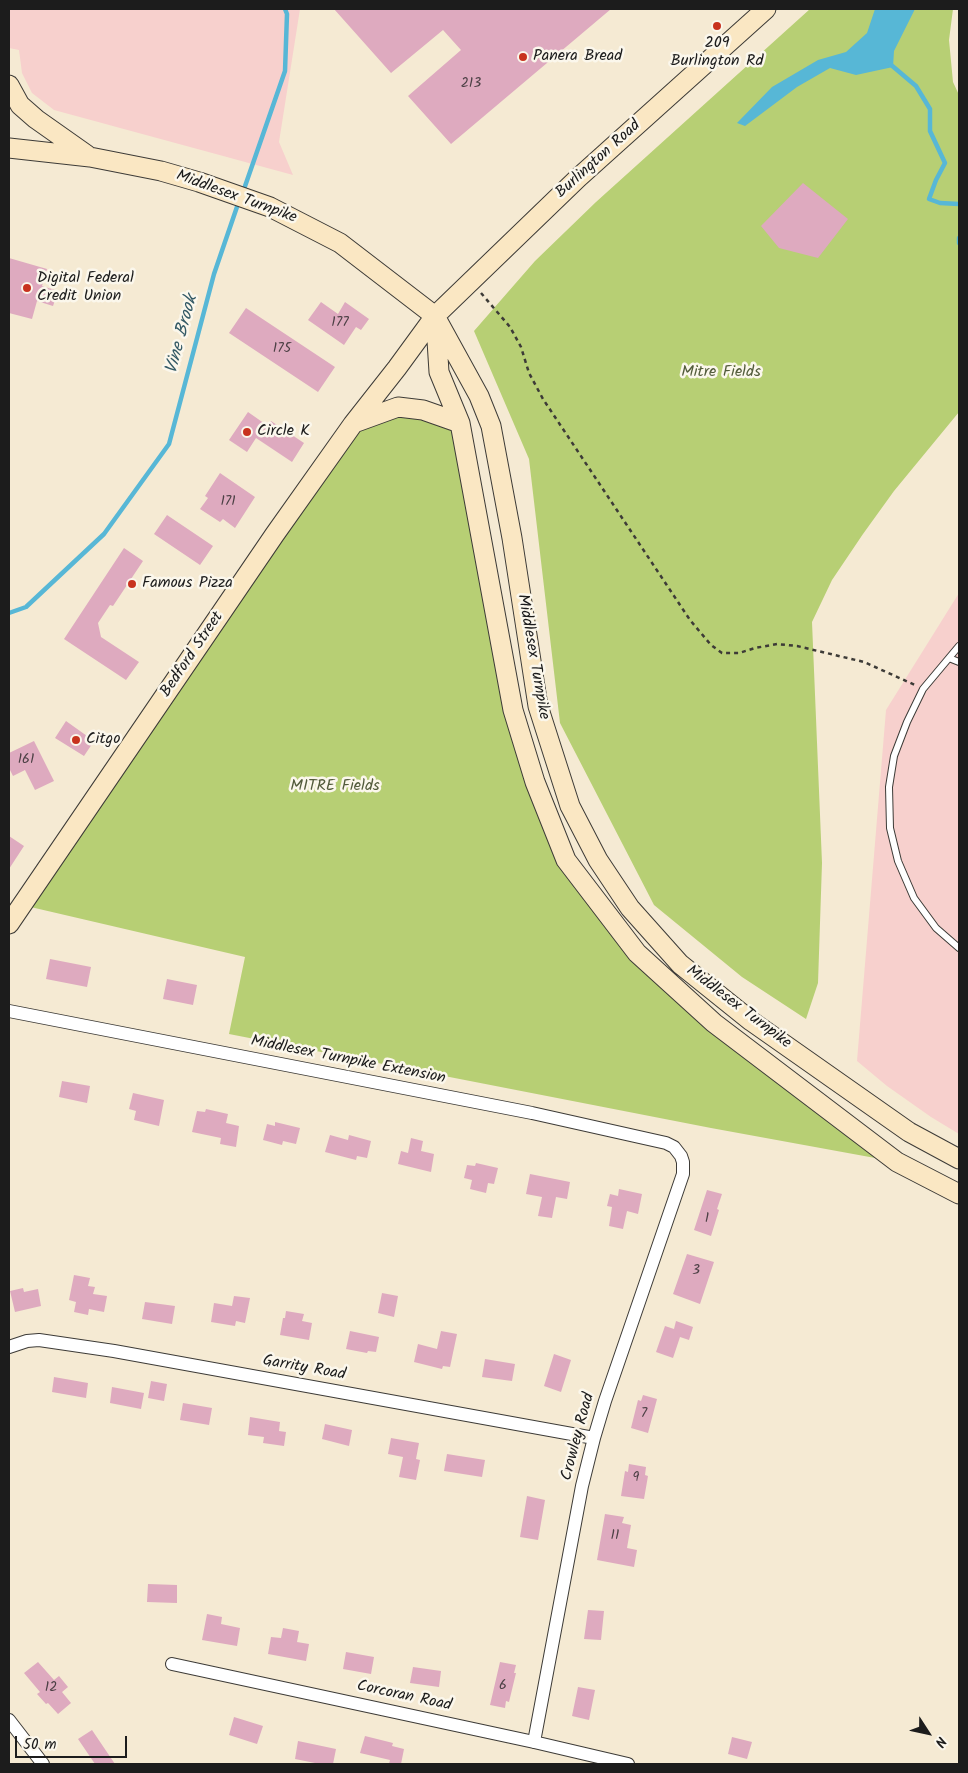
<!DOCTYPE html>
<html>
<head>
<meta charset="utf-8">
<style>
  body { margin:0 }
  #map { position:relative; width:968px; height:1773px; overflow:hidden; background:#f5ead3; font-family:Kalam,sans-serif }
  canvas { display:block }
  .frame { position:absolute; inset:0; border:10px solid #1c1c1c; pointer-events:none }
  .north { position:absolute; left:903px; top:1708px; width:50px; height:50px; -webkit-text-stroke:4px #fbf7ec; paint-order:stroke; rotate:125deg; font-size:14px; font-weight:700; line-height:20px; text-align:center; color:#1c1c1c }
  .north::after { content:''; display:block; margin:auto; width:18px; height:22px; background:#1c1c1c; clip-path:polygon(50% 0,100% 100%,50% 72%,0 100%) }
  .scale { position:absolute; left:15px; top:1736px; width:112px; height:22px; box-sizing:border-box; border:2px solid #1c1c1c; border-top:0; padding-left:6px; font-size:15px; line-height:18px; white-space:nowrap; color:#1c1c1c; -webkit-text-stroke:4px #fbf7ec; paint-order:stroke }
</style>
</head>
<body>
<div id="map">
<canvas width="968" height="1773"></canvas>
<div class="frame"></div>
<div class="north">N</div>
<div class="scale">50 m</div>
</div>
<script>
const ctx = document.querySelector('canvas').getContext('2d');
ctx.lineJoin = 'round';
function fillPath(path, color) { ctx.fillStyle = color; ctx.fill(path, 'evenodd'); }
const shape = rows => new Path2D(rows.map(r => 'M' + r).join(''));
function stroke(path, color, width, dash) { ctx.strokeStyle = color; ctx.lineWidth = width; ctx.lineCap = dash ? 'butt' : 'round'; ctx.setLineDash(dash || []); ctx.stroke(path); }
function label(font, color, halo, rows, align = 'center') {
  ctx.font = font + ' Kalam,sans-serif'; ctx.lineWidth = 5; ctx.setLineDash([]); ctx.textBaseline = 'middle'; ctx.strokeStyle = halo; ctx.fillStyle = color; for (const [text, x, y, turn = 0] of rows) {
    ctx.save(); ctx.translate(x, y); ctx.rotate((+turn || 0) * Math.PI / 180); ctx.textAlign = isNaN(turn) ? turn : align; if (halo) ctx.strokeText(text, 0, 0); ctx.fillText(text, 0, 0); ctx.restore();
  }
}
fillPath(shape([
  [9,9,300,9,279,142,293,175,54,110,32,93,22,73,19,50,9,48],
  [959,593,959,1134,931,1117,887,1086,857,1061,886,710]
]), '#f7d0cd');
fillPath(shape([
  [810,9,953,9,949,40,953,82,959,95,959,412,894,491,863,534,832,580,812,622,822,863,818,983,806,1019,742,977,654,905,560,723,529,459,474,331,535,261,596,202],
  [398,407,460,423,513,710,566,860,637,953,897,1162,711,1128,229,1034,245,957,22,905,353,424]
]), '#b7cf74');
fillPath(shape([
  [875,9,915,9,894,51,893,67,856,75,830,68,797,87,745,126,737,123,772,87,818,60,846,52,867,33]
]), '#57b7d6');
stroke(shape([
  [890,64,916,86,930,109,930,131,945,163,936,180,929,199,940,203,959,204],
  [243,192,285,71,287,14,285,9],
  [959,238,959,243],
  [9,613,26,607,104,534,169,444,214,274,239,201]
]), '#57b7d6', 4.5);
fillPath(shape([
  [334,9,611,9,451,144,408,96,461,50,443,30,391,73],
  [803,183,848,219,818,258,779,248,761,226],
  [9,258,47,269,42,286,58,291,53,306,37,301,32,319,9,313],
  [321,302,338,314,345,302,369,319,361,330,356,327,344,345,308,320],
  [246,308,335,367,318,392,229,333],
  [248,412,268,426,271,421,304,443,292,462,256,438,247,452,229,440],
  [220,473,255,497,235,528,223,519,220,522,200,509,208,498,205,496],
  [167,515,213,546,200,565,154,534],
  [124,548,143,561,113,606,110,605,98,623,101,637,139,662,126,680,64,639],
  [66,721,94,741,84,756,55,738],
  [34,741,54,781,35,790,25,770,13,776,9,768,9,753],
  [9,836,24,846,9,869],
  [50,959,91,967,87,987,46,979],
  [167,979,197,985,193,1005,163,999],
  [62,1081,90,1086,87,1103,59,1097],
  [133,1093,164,1100,159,1126,134,1120,136,1111,129,1109],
  [206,1109,228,1114,226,1123,239,1126,236,1147,220,1144,221,1138,192,1132,197,1111,205,1112],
  [275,1122,300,1128,296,1144,283,1141,282,1145,263,1140,267,1124,275,1126],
  [330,1135,348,1140,349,1135,371,1141,367,1158,357,1156,356,1160,325,1152],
  [411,1138,423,1141,421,1151,434,1154,431,1172,398,1164,401,1151,408,1153],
  [476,1163,498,1168,494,1184,488,1183,486,1193,470,1189,472,1180,464,1178,467,1165,475,1166],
  [530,1174,570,1182,567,1199,556,1197,552,1218,538,1216,542,1197,526,1194],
  [619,1189,642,1194,638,1214,627,1211,623,1229,609,1226,612,1207,607,1206,610,1194,618,1196],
  [707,1190,722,1194,717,1209,719,1210,711,1236,694,1230],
  [687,1254,714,1262,700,1304,673,1294],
  [74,1275,90,1278,88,1286,95,1287,93,1294,107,1296,104,1312,89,1309,88,1315,74,1312,76,1302,69,1300],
  [23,1288,24,1292,38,1289,41,1306,15,1312,10,1291],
  [382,1293,398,1296,394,1317,378,1313],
  [234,1296,250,1298,245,1323,236,1321,235,1326,211,1322,214,1303,232,1306],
  [145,1302,175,1306,172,1324,142,1319],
  [286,1311,304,1314,302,1321,312,1323,309,1340,280,1335,283,1318,285,1318],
  [676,1321,693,1327,689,1340,680,1337,673,1358,656,1352,665,1326,674,1329],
  [350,1331,379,1337,376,1352,368,1351,367,1353,346,1349],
  [441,1331,457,1334,450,1367,443,1366,442,1369,414,1362,418,1344,437,1349],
  [554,1354,571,1360,561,1392,544,1386],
  [485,1359,515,1364,512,1381,482,1377],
  [54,1377,88,1383,86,1398,52,1392],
  [151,1381,167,1384,164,1401,148,1398],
  [112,1387,144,1393,141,1409,110,1403],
  [643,1395,657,1399,648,1433,631,1428,638,1400,641,1401],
  [183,1403,212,1408,209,1425,180,1420],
  [250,1417,280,1422,279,1431,286,1432,284,1446,263,1443,264,1437,248,1435],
  [325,1424,352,1430,349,1446,322,1439],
  [391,1438,419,1443,416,1459,420,1460,416,1480,399,1477,403,1457,388,1454],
  [447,1454,485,1460,482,1477,444,1471],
  [629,1464,646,1467,645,1475,648,1476,644,1499,621,1496,625,1471,628,1472],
  [527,1496,545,1500,538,1540,520,1537],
  [605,1514,624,1517,622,1523,631,1525,627,1548,637,1550,634,1567,597,1560],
  [148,1584,177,1585,177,1603,147,1602],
  [588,1610,604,1611,601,1640,584,1639],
  [207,1614,222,1617,221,1624,240,1628,237,1646,202,1640],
  [283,1628,299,1631,297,1642,309,1644,306,1661,268,1654,271,1637,281,1638],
  [346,1652,374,1657,371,1674,343,1669],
  [38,1662,54,1680,59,1676,68,1687,62,1692,71,1703,58,1714,48,1703,46,1704,37,1694,40,1692,24,1673],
  [500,1662,516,1665,514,1673,516,1673,509,1702,506,1701,505,1708,490,1705],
  [413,1667,441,1671,439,1687,410,1683],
  [578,1687,595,1690,589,1720,572,1716],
  [234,1717,263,1726,257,1744,229,1735],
  [92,1730,115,1764,95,1764,78,1739],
  [365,1736,393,1743,392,1746,404,1749,401,1764,389,1764,390,1760,360,1753],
  [732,1737,752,1742,747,1759,728,1754],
  [298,1741,336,1749,333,1764,320,1764,295,1759]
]), '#deaabf');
const service = shape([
  [959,646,923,689,907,722,894,756,889,787,890,828,898,861,914,898,936,928,959,948],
  [949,658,959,662]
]);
const minor = shape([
  [9,1011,532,1113,666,1143,674,1147,681,1156,683,1162,683,1174,605,1401,594,1438,582,1486,534,1742],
  [9,1347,27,1341,39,1340,114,1351,594,1438],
  [172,1664,534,1742,628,1764],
  [9,1720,43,1764]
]);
const secondary = shape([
  [9,85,20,105,36,119,87,155],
  [9,148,90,157,161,171,199,182,270,207,340,243,435,316,479,396,491,426,512,538,538,706,570,806,598,860,630,908,680,964,751,1021,909,1132,959,1159],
  [436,325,439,372,460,423,513,710,535,782,566,860,637,953,714,1023,897,1162,959,1194],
  [354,423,398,407,423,410,460,423],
  [9,924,275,534,353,424,397,368,435,316,578,178,766,9]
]);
stroke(service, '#3d3b37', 8);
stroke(minor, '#3d3b37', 14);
stroke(secondary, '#3d3b37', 21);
stroke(shape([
  [481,293,510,327,521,347,529,373,543,399,690,620,711,645,722,653,739,653,755,648,777,644,797,646,864,662,915,685]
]), '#3d3b37', 2.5, [4, 4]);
stroke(service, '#fff', 6);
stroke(minor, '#fff', 12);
stroke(secondary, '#fae7c3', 19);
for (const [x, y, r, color] of [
  [717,26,5,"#c8321e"],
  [523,57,5,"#c8321e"],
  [27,288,5,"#c8321e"],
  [247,432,5,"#c8321e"],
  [132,584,5,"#c8321e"],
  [76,740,5,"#c8321e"]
]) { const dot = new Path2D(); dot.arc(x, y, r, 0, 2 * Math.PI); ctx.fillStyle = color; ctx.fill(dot); stroke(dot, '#fbf7ec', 2); }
label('14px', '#4c4045', null, [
  ["213",471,85],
  ["177",340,324],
  ["175",282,350],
  ["171",228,503],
  ["161",26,761],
  ["1",707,1220],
  ["3",696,1272],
  ["7",644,1415],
  ["9",636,1479],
  ["11",615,1537],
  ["6",503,1687],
  ["12",51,1689]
]);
label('16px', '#1c1c1c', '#fbf7ec', [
  ["209",717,44,"center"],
  ["Burlington Rd",717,62,"center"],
  ["Panera Bread",533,57],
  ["Digital Federal",37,279],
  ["Credit Union",37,297],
  ["Circle K",257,432],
  ["Famous Pizza",142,584],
  ["Citgo",86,740]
], 'left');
label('16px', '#1c1c1c', '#fbf7ec', [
  ["Burlington Road",599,160,-42],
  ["Middlesex Turnpike",236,198,20],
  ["Bedford Street",193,655,-56],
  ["Middlesex Turnpike",532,657,80],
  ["Middlesex Turnpike",738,1008,37],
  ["Middlesex Turnpike Extension",348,1061,11],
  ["Garrity Road",304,1369,10],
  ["Crowley Road",579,1437,-75],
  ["Corcoran Road",404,1697,12]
]);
label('16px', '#525b3b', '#fbf7ec', [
  ["Mitre Fields",721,373],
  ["MITRE Fields",335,787]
]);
label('italic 18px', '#345a66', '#fbf7ec', [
  ["Vine Brook",183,335,-75]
]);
</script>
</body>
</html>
